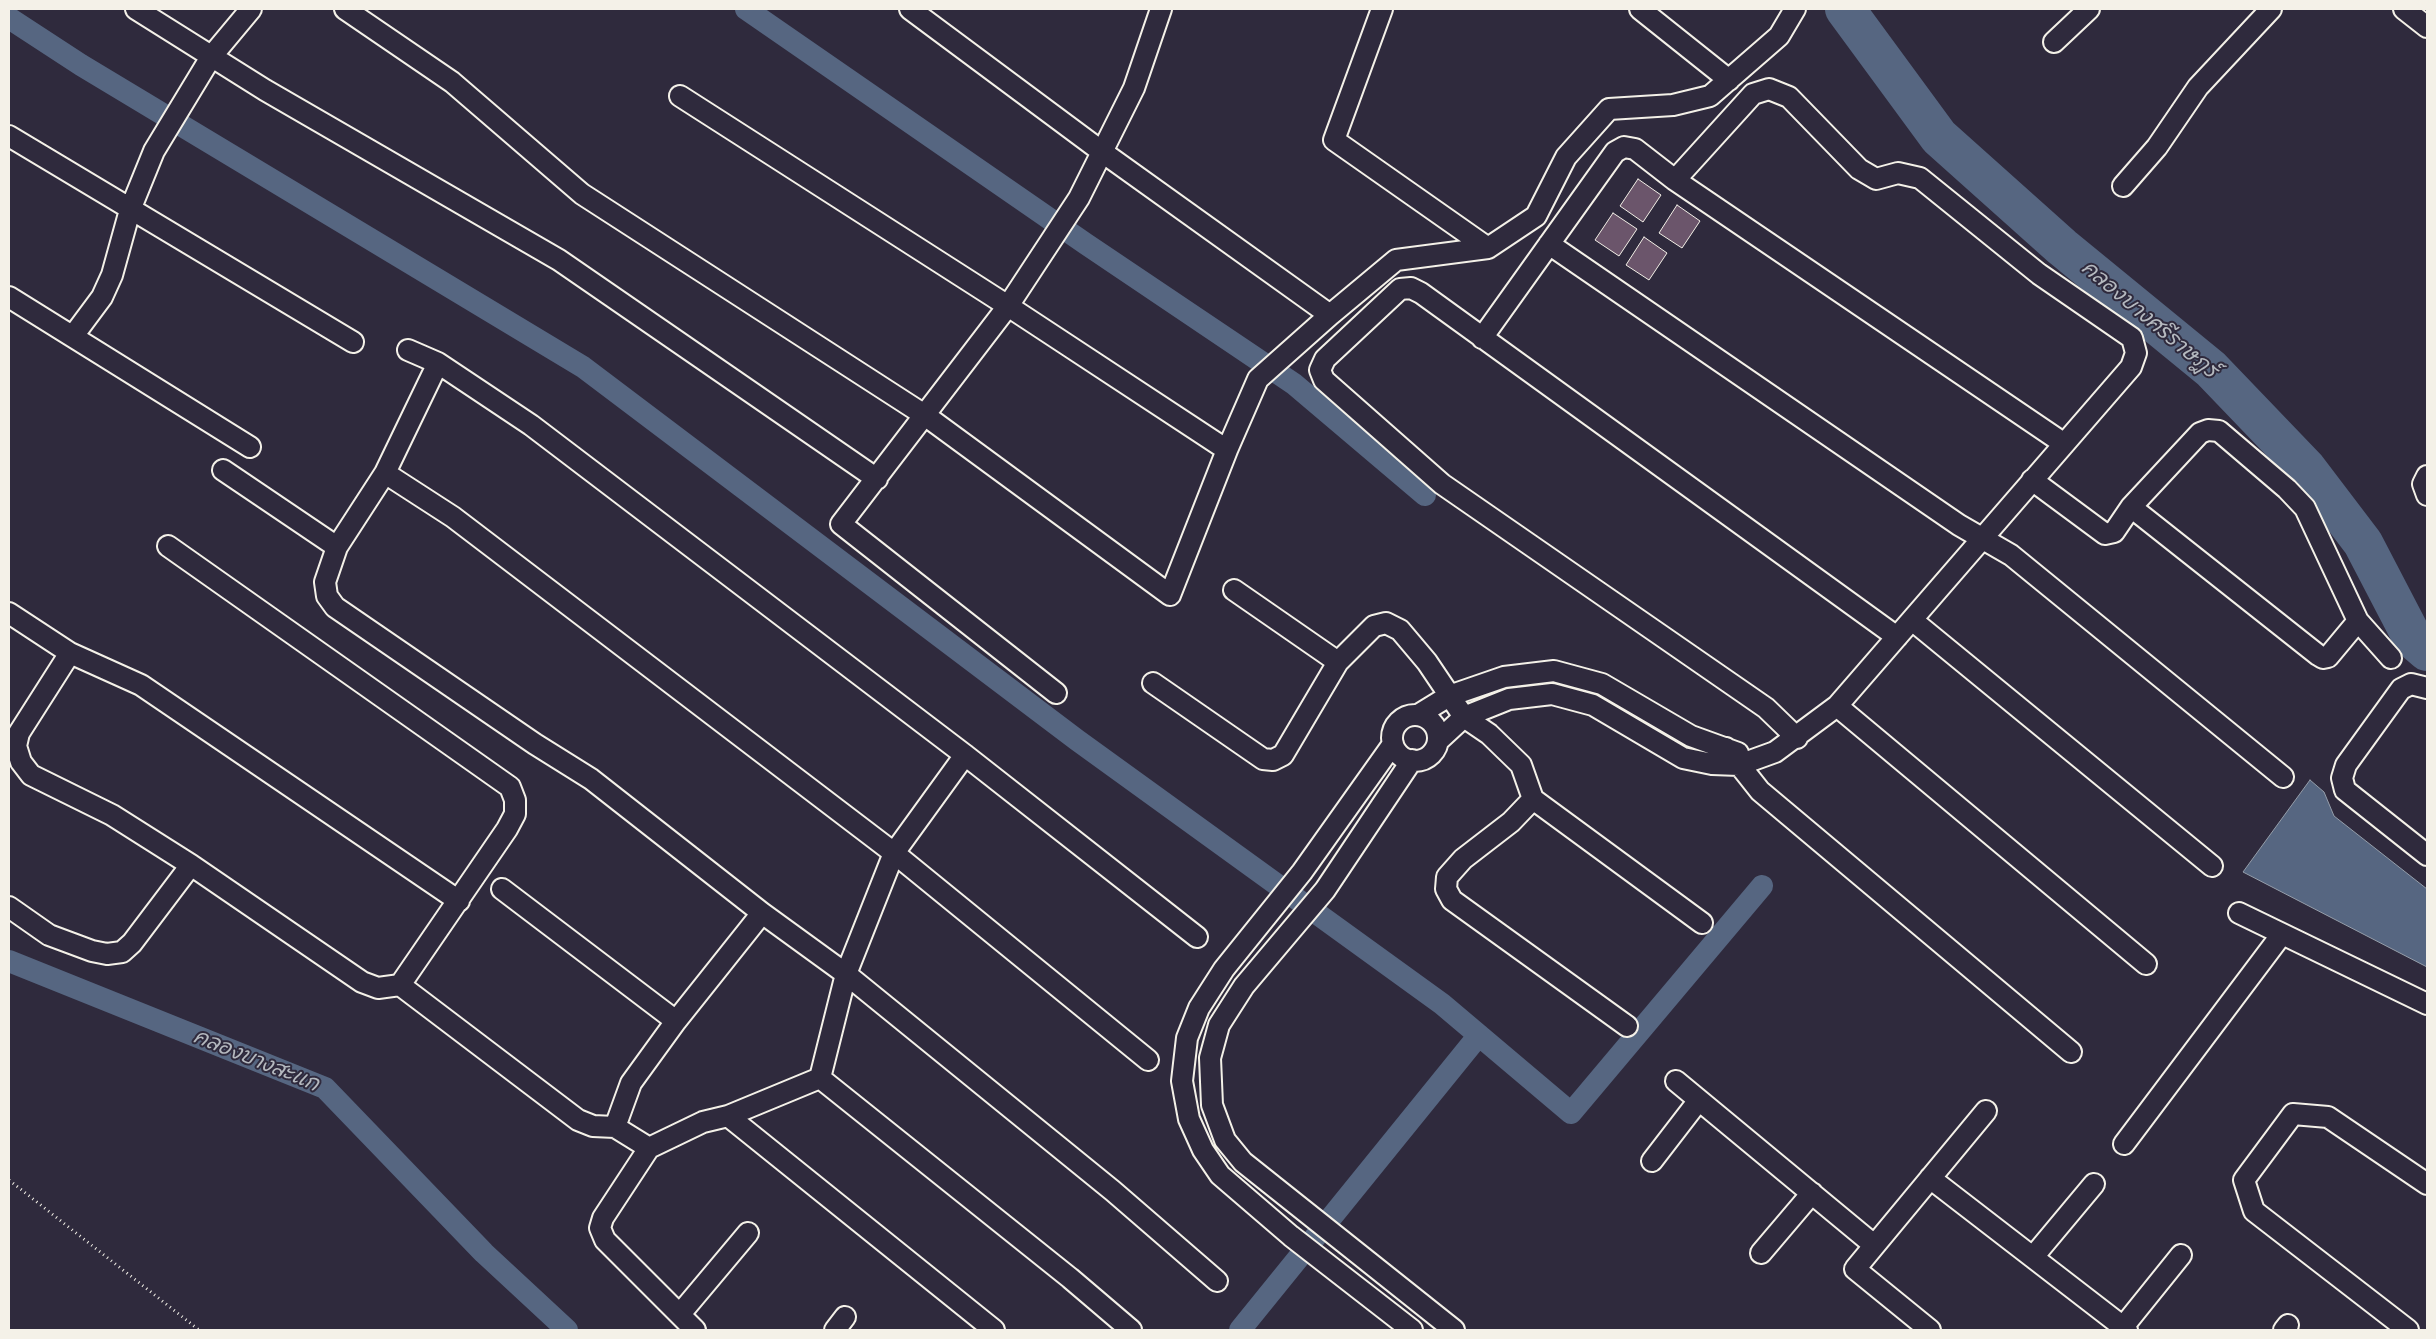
<!DOCTYPE html>
<html>
<head>
<meta charset="utf-8">
<style>
  body { margin:0 }
  #map { position:relative; width:2436px; height:1339px; overflow:hidden; background:#2f2a3d; font-family:Caveat,sans-serif }
  canvas { display:block }
  .frame { position:absolute; inset:0; border:10px solid #f4f1e8; pointer-events:none }
</style>
</head>
<body>
<div id="map">
<canvas width="2436" height="1339"></canvas>
<div class="frame"></div>
</div>
<script>
const ctx = document.querySelector('canvas').getContext('2d');
ctx.lineJoin = 'round';
function fillPath(path, color) { ctx.fillStyle = color; ctx.fill(path, 'evenodd'); }
const shape = rows => new Path2D(rows.map(r => 'M' + r).join(''));
function stroke(path, color, width, dash) { ctx.strokeStyle = color; ctx.lineWidth = width; ctx.lineCap = dash ? 'butt' : 'round'; ctx.setLineDash(dash || []); ctx.stroke(path); }
function label(font, color, halo, rows, align = 'center') {
  ctx.font = font + ' Caveat,"Playpen Sans Thai",sans-serif'; ctx.lineWidth = 4; ctx.setLineDash([]); ctx.textBaseline = 'middle'; ctx.strokeStyle = halo; ctx.fillStyle = color; for (const [text, x, y, turn = 0] of rows) {
    ctx.save(); ctx.translate(x, y); ctx.rotate((+turn || 0) * Math.PI / 180); ctx.textAlign = isNaN(turn) ? turn : align; if (halo) ctx.strokeText(text, 0, 0); ctx.fillText(text, 0, 0); ctx.restore();
  }
}
const water = shape([
  [2310,780,2324,792,2334,816,2427,889,2427,967,2243,872,2310,780]
]);
fillPath(water, '#566681');
stroke(water, '#959eaa', 1);
stroke(shape([
  [746,9,1086,244,1294,384,1425,495],
  [9,18,81,65,583,367,1077,740,1442,1004,1571,1113,1762,886],
  [9,961,325,1088,484,1253,567,1330],
  [1240,1330,1479,1035]
]), '#566681', 22);
stroke(shape([
  [1845,9,1939,137,2062,247,2211,369,2306,468,2363,543,2413,639,2427,651]
]), '#566681', 40);
const building = shape([
  [1638,179,1661,195,1643,222,1620,206,1638,179],
  [1677,205,1700,221,1682,248,1659,233,1677,205],
  [1613,213,1637,229,1619,256,1595,240,1613,213],
  [1644,237,1667,253,1649,280,1626,265,1644,237]
]);
fillPath(building, '#6b556b');
stroke(building, '#f4f1e8', 1);
const minor = shape([
  [136,9,265,90,559,260,877,479],
  [345,9,452,82,582,194,926,416,1170,595,1227,450,1258,379,1330,315],
  [910,9,1101,151,1330,315,1396,260,1488,248,1536,216,1566,157,1609,109,1673,105,1710,96,1779,36,1795,9],
  [1382,9,1334,140,1488,248],
  [1640,9,1729,80],
  [2404,9,2427,27],
  [2054,42,2089,9],
  [680,96,1008,306,1227,450],
  [9,136,353,342],
  [2123,186,2157,147,2198,87,2271,9],
  [1549,244,1959,525,2011,555,2283,777],
  [9,297,250,447],
  [73,336,102,297,112,275,130,210,154,151,211,57,251,9],
  [1482,338,1615,152,1624,147,1635,149,1675,180,2063,443],
  [408,350,438,363,531,425,965,755,1197,937],
  [438,363,385,473,337,547,325,582,327,596,335,607,535,744,591,779,762,913,846,974,1113,1191,1217,1281],
  [223,470,337,547],
  [385,473,453,517,894,853,1148,1060],
  [2427,476,2423,484,2427,495],
  [2032,480,2105,534,2114,532,2131,507,2200,433,2208,430,2219,431,2287,489,2305,508,2358,621,2391,658],
  [2131,507,2318,655,2323,658,2328,657,2358,621],
  [168,546,510,787,515,800,515,814,507,829,400,985],
  [1234,590,1338,662],
  [9,613,70,653,141,685,459,901],
  [1912,620,2212,866],
  [70,653,19,733,16,746,21,762,31,775,112,815,191,865,362,982,378,988,400,985,578,1120,593,1126,615,1127],
  [1153,683,1263,759,1273,760,1283,755,1338,662,1374,626,1386,623,1400,630,1427,662,1464,717,1489,734,1521,765,1533,799,1511,822,1463,859,1447,877,1446,889,1452,900,1627,1026],
  [2427,688,2411,684,2401,689,2346,765,2342,778,2345,790,2427,855],
  [1056,693,841,524,1008,306,1079,198,1134,88,1161,9],
  [1837,706,2146,964],
  [1418,715,1449,696,1504,677,1554,671,1602,684,1691,736,1738,753],
  '1392 738a23 23 0 1 1 46 0a23 23 0 1 1-46 0Z',
  [1797,738,1766,708,1442,484,1324,380,1320,370,1325,359,1400,289,1411,288,1421,293,1897,637],
  [1438,741,1464,717,1509,699,1552,694,1593,705,1683,758,1712,764,1739,765,1775,752,1837,706,2131,367,2136,353,2132,338,2039,274,1920,178,1898,173,1876,179,1859,169,1789,97,1769,89,1753,94,1675,180],
  [1393,744,1302,872,1224,969,1199,1008,1187,1038,1182,1081,1189,1119,1203,1150,1220,1175,1291,1236,1412,1330],
  [1726,748,1760,791,2071,1052],
  [1412,760,1325,890,1244,986,1219,1025,1210,1058,1212,1105,1225,1140,1243,1162,1454,1330],
  [1533,799,1702,923],
  [502,889,676,1021],
  [9,907,49,935,92,951,107,954,122,952,132,943,191,865],
  [2239,913,2427,1004],
  [820,1078,1070,1278,1131,1330],
  [1676,1081,1874,1245],
  [728,1116,820,1078,846,974,894,853,965,755],
  [2124,1144,2282,934],
  [649,1148,615,1127,631,1083,676,1021,762,913],
  [1652,1161,1699,1100],
  [1930,1178,2127,1330],
  [1761,1253,1812,1193],
  [2033,1257,2094,1184],
  [680,1314,748,1233],
  [2123,1327,2181,1255],
  [695,1330,605,1240,600,1228,603,1218,649,1148,703,1122,728,1116,994,1330],
  [835,1330,845,1317],
  [1930,1330,1855,1269,1986,1111],
  [2284,1330,2288,1325],
  [2408,1330,2254,1211,2244,1180,2293,1114,2328,1117,2427,1184]
]);
stroke(minor, '#f4f1e8', 24);
stroke(shape([
  [9,1180,199,1330]
]), '#f4f1e8', 3, [1, 4]);
stroke(minor, '#2f2a3d', 20);
label('italic 21px', '#b5b9bf', '#2f2a3d', [
  ["คลองบางศรีราษฎร์",2149,320,40],
  ["คลองบางสะแก",256,1061,22]
]);
</script>
</body>
</html>
